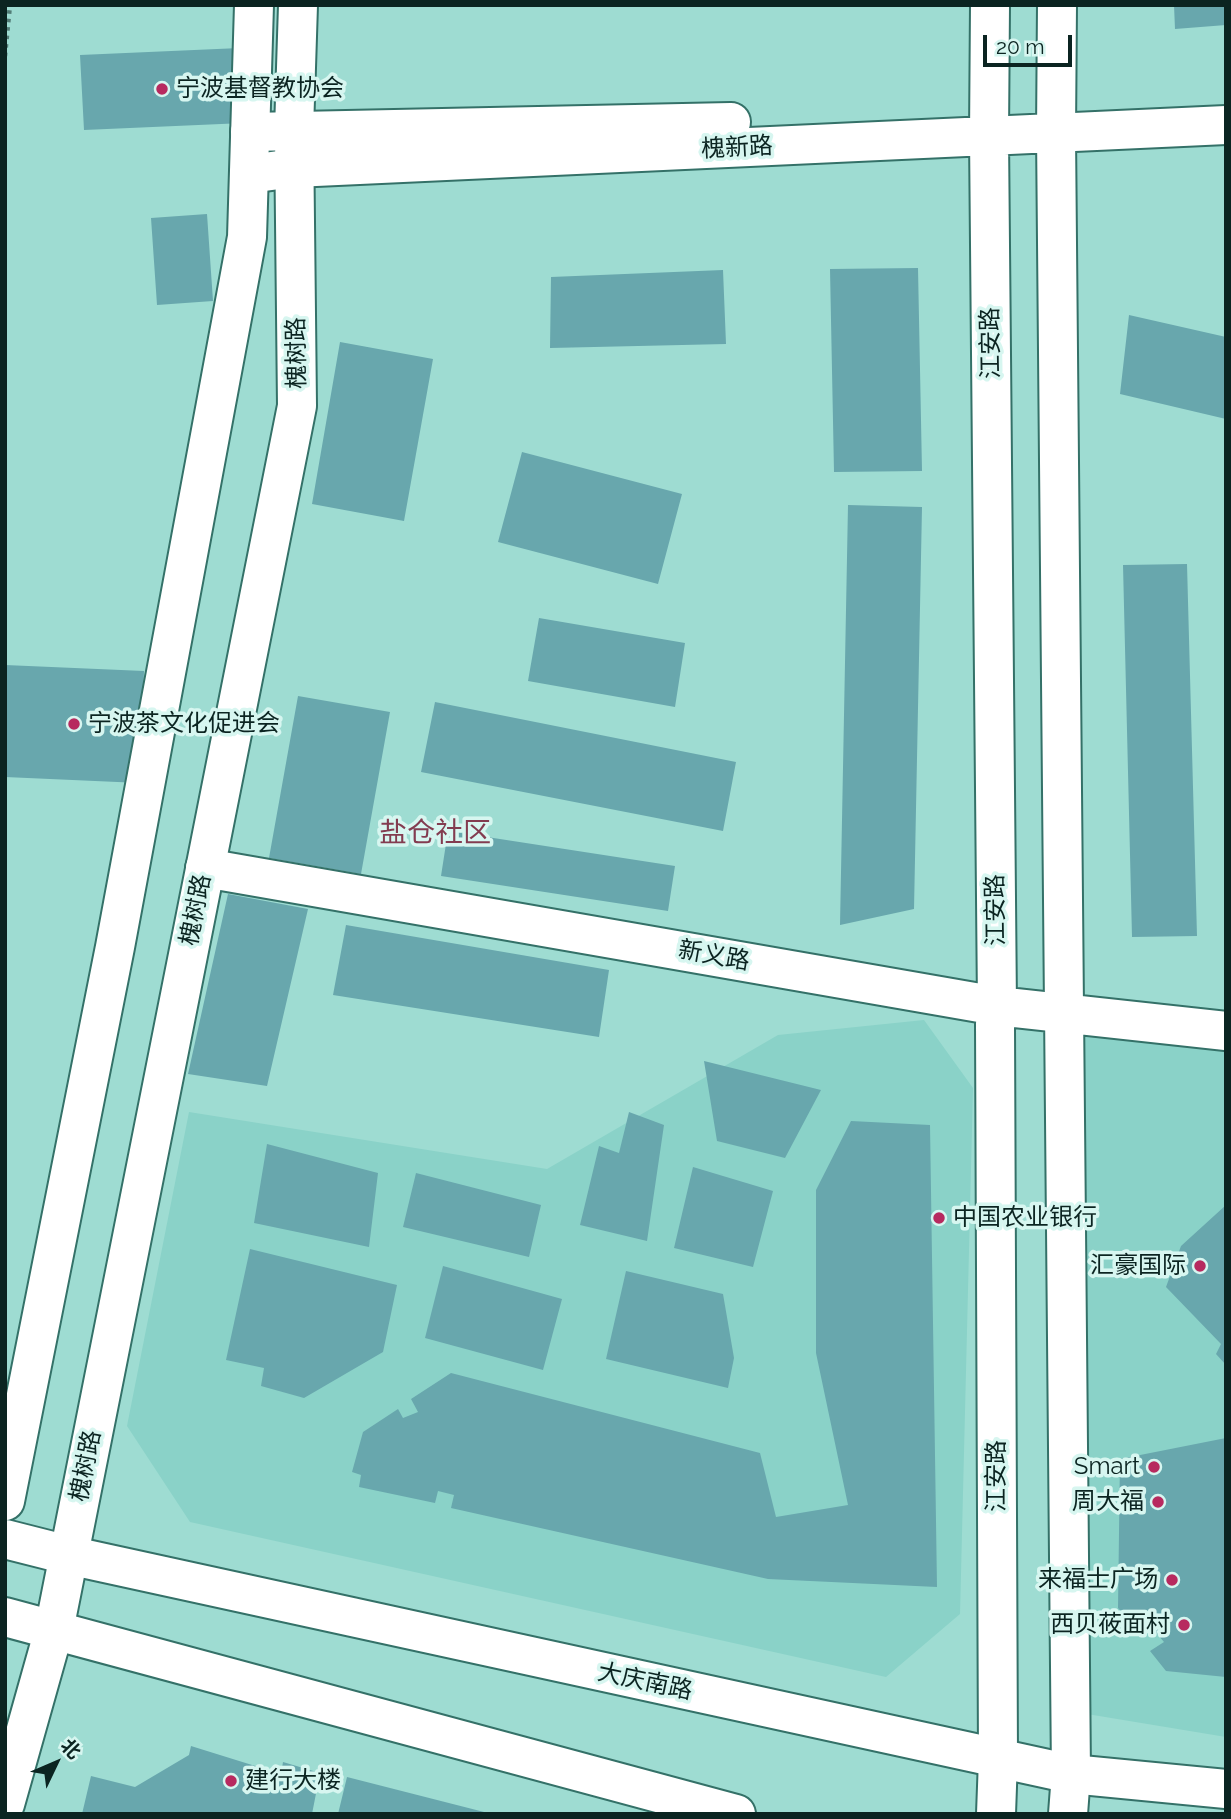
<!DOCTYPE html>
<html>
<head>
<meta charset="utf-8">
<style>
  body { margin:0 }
  #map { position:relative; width:1231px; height:1819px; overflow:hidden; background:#9edcd2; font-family:Raleway,"Noto Sans SC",sans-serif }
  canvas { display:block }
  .frame { position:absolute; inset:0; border:7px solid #0b2421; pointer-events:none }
  .north { position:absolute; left:21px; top:1728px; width:70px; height:70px; -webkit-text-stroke:5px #d7f6f0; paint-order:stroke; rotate:46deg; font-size:19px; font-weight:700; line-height:28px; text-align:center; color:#0b2421 }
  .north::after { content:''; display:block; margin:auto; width:24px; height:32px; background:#0b2421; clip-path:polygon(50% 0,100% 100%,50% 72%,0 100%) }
  .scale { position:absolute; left:983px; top:35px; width:89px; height:32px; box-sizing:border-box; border:4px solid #0b2421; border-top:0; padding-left:9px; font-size:21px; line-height:24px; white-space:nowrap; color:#0b2421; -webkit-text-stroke:5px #d7f6f0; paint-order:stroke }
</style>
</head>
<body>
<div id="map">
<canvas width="1231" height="1819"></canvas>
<div class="frame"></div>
<div class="north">北</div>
<div class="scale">20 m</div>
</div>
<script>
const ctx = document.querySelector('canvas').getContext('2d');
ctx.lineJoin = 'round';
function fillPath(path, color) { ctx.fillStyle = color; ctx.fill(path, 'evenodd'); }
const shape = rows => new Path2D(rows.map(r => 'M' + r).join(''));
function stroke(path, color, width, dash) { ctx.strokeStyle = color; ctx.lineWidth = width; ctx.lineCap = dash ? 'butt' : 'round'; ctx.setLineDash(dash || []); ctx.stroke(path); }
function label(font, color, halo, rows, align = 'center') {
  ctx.font = font + ' Raleway,"Noto Sans SC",sans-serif'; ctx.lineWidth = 7; ctx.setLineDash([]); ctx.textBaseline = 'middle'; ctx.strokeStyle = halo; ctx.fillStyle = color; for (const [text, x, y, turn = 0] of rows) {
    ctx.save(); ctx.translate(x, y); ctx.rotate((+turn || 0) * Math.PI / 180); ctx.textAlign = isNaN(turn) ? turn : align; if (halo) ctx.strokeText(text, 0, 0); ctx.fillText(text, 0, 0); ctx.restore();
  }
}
fillPath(shape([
  [924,1020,973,1088,960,1614,886,1677,190,1522,127,1426,189,1112,547,1169,778,1035],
  [1083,1031,1226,1046,1226,1737,1087,1714]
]), '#8ad2c8');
fillPath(shape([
  [1174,5,1226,5,1226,25,1175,29],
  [240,48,244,123,84,130,80,55],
  [207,214,213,301,157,305,151,218],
  [918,268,922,471,834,472,830,269],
  [723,270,726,344,550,348,551,277],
  [1129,315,1226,337,1226,419,1120,394],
  [340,342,433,359,404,521,312,504],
  [522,452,682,494,658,584,498,542],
  [848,505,922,507,914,909,840,925],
  [1187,564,1197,936,1132,937,1123,565],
  [539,618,685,643,675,707,528,681],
  [5,665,144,671,140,783,5,777],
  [298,696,390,712,361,874,269,858],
  [435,702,736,762,723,831,421,772],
  [448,831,675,866,668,911,441,876],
  [228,894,308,909,267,1086,188,1074],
  [346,925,609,970,599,1037,333,995],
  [704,1061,821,1090,785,1158,717,1141],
  [629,1112,664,1125,647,1241,580,1225,599,1146,619,1153],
  [851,1121,930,1125,937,1587,768,1579,451,1508,454,1495,438,1491,435,1503,359,1487,361,1475,352,1472,363,1432,398,1409,403,1418,418,1412,411,1399,451,1373,760,1453,776,1517,848,1505,816,1353,816,1190],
  [267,1144,378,1173,369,1247,254,1223],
  [693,1167,773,1191,753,1267,674,1248],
  [416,1173,541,1205,529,1257,403,1227],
  [1226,1205,1226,1365,1216,1354,1221,1344,1166,1287,1181,1246],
  [250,1249,397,1285,383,1352,304,1398,261,1386,264,1368,226,1360],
  [443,1266,562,1299,543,1370,425,1338],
  [626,1271,723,1294,734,1358,728,1388,606,1359],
  [1226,1438,1226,1677,1166,1671,1150,1651,1164,1642,1148,1623,1137,1630,1118,1608,1120,1459],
  [191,1746,281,1774,283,1762,320,1773,312,1814,82,1814,91,1776,135,1787,189,1755],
  [347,1777,488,1813,487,1814,338,1814]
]), '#68a7ad');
const tertiary = shape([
  [990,5,989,136,997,1006,995,1024,998,1759,996,1814],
  [1057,5,1056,133,1071,1774,1068,1814],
  [250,132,731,122],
  [249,174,294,168,1226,125],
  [205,868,997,1006,1226,1031]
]);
const secondary = shape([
  [5,1501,115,947,247,237,254,5],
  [5,1804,54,1630,297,406,294,130,298,5]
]);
const primary = shape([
  [5,1539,68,1555,1071,1774,1226,1789],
  [5,1617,736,1814]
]);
stroke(tertiary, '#347168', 42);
stroke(secondary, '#347168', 42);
stroke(primary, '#347168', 42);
stroke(shape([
  [5,56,10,5]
]), '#527d77', 4.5, [3.5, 5]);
stroke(tertiary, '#fff', 38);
stroke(secondary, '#fff', 38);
stroke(primary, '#fff', 38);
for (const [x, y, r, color] of [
  [162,89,7,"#b72a5f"],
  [74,724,7,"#b72a5f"],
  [939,1218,7,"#b72a5f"],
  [1200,1266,7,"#b72a5f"],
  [1154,1467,7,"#b72a5f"],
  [1158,1502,7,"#b72a5f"],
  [1172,1580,7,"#b72a5f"],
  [1184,1625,7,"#b72a5f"],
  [231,1781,7,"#b72a5f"]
]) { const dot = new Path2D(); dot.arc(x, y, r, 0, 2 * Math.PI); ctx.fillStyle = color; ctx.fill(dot); stroke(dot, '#d7f6f0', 2.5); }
label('24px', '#0b2421', '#d7f6f0', [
  ["宁波基督教协会",176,89,"left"],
  ["宁波茶文化促进会",88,724,"left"],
  ["中国农业银行",953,1218,"left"],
  ["汇豪国际",1186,1266],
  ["Smart",1140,1467],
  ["周大福",1144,1502],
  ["来福士广场",1158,1580],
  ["西贝莜面村",1170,1625],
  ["建行大楼",245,1781,"left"]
], 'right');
label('24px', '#0b2421', '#d7f6f0', [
  ["槐新路",737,148,-3],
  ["江安路",991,343,-91],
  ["槐树路",297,353,-91],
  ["槐树路",196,910,-79],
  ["江安路",996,910,-91],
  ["新义路",714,956,10],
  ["槐树路",86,1466,-79],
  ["江安路",997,1476,-90],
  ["大庆南路",645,1682,12]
]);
label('28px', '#833c50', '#d7f6f0', [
  ["盐仓社区",435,834]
]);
</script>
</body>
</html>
